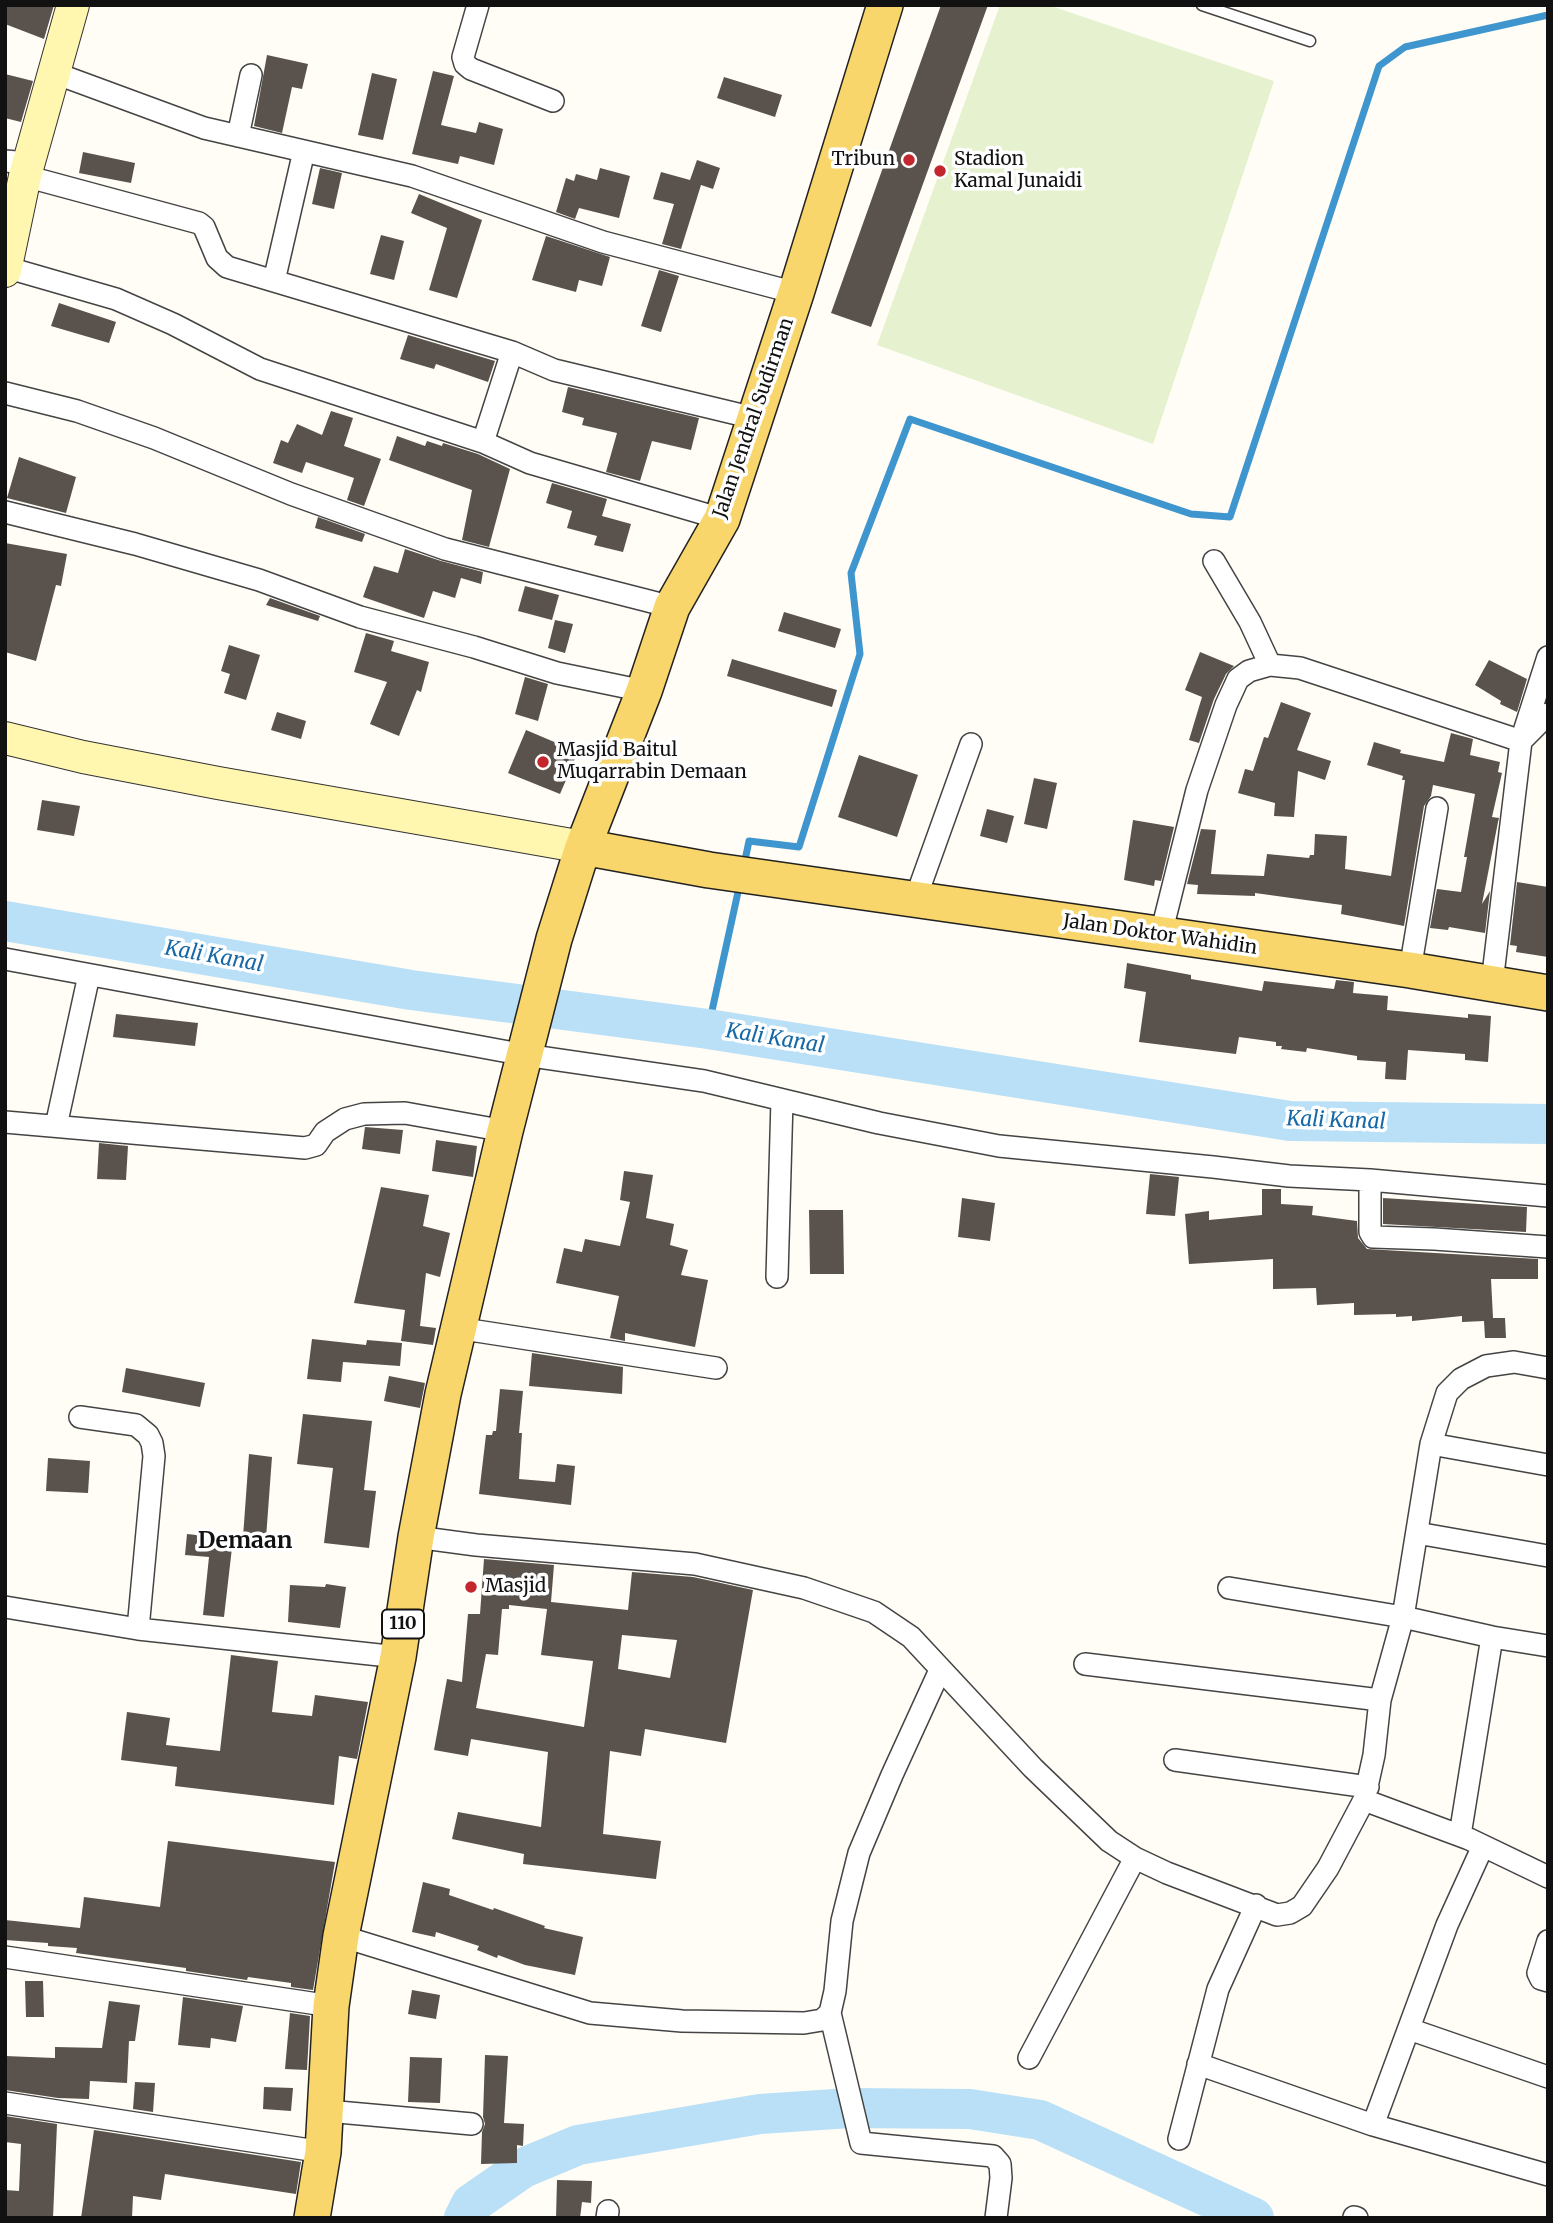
<!DOCTYPE html>
<html>
<head>
<meta charset="utf-8">
<style>
  body { margin:0 }
  #map { position:relative; width:1553px; height:2223px; overflow:hidden; background:#fffdf5; font-family:Merriweather,serif }
  canvas { display:block }
  .frame { position:absolute; inset:0; border:7px solid #111; pointer-events:none }
</style>
</head>
<body>
<div id="map">
<canvas width="1553" height="2223"></canvas>
<div class="frame"></div>
</div>
<script>
const ctx = document.querySelector('canvas').getContext('2d');
ctx.lineJoin = 'round';
function fillPath(path, color) { ctx.fillStyle = color; ctx.fill(path, 'evenodd'); }
const shape = rows => new Path2D(rows.map(r => 'M' + r).join(''));
function stroke(path, color, width, dash) { ctx.strokeStyle = color; ctx.lineWidth = width; ctx.lineCap = dash ? 'butt' : 'round'; ctx.setLineDash(dash || []); ctx.stroke(path); }
function label(font, color, halo, rows, align = 'center') {
  ctx.font = font + ' Merriweather,serif'; ctx.lineWidth = 7; ctx.setLineDash([]); ctx.textBaseline = 'middle'; ctx.strokeStyle = halo; ctx.fillStyle = color; for (const [text, x, y, turn = 0] of rows) {
    ctx.save(); ctx.translate(x, y); ctx.rotate((+turn || 0) * Math.PI / 180); ctx.textAlign = isNaN(turn) ? turn : align; if (halo) ctx.strokeText(text, 0, 0); ctx.fillText(text, 0, 0); ctx.restore();
  }
}
fillPath(shape([
  [1000,5,1048,5,1274,81,1153,444,877,345]
]), '#e6f2cf');
stroke(shape([
  [744,865,749,841,799,847,860,654,851,573,910,419,1191,514,1230,517,1379,66,1405,47,1548,15],
  [708,1029,740,883]
]), '#3f96cf', 7);
stroke(shape([
  [5,921,411,990,708,1029,1290,1121,1548,1124],
  [464,2218,471,2204,523,2168,578,2145,760,2114,850,2108,970,2109,1040,2120,1254,2218]
]), '#b9e0f7', 40);
fillPath(shape([
  [5,5,54,5,44,39,5,24],
  [941,5,988,5,871,327,831,313],
  [267,55,308,64,302,89,292,87,282,133,254,126],
  [433,71,454,76,441,125,476,133,479,122,503,129,494,165,460,156,458,164,412,154],
  [372,73,397,79,383,140,358,135],
  [5,74,33,81,21,122,5,118],
  [724,77,782,95,775,117,717,98],
  [83,152,135,163,131,183,79,173],
  [697,160,720,168,713,189,701,185,681,249,662,244,674,204,653,199,661,172,690,180],
  [320,168,342,173,334,209,312,204],
  [600,168,630,176,619,218,579,208,575,219,556,212,566,178,574,181,576,174,597,180],
  [419,194,482,220,457,298,429,290,447,228,411,213],
  [381,235,404,241,394,280,370,274],
  [546,236,610,257,602,286,579,280,576,292,532,280],
  [659,270,679,276,661,332,641,326],
  [59,303,116,322,109,343,51,326],
  [408,335,495,361,488,382,436,364,434,369,400,359],
  [568,387,699,418,691,450,652,441,640,481,606,472,617,433,582,425,584,418,562,412],
  [331,411,353,418,344,446,381,459,364,506,347,500,354,478,306,462,302,473,273,463,281,440,288,443,297,424,322,435],
  [397,436,425,446,427,441,442,446,443,443,478,454,510,469,489,547,462,540,472,490,389,460],
  [19,457,76,477,66,513,7,498],
  [552,483,607,499,602,516,631,524,623,552,594,545,597,536,567,528,572,511,546,503],
  [318,517,365,534,362,542,315,528],
  [5,543,67,554,61,586,56,585,36,661,5,652],
  [405,549,441,561,483,572,481,584,461,578,455,598,433,591,424,618,363,597,374,566,398,573],
  [525,586,559,595,552,620,518,611],
  [270,598,320,616,318,621,266,605],
  [784,612,841,629,835,648,778,631],
  [555,620,573,624,565,653,548,648],
  [366,633,394,641,391,651,429,662,421,692,417,690,399,736,370,724,387,682,354,672],
  [229,645,260,655,246,700,224,693,230,674,221,671],
  [1200,652,1234,666,1226,674,1214,699,1199,743,1189,740,1202,697,1185,690],
  [732,659,837,690,832,707,727,676],
  [1489,660,1527,679,1517,712,1500,704,1501,701,1475,685],
  [525,677,548,684,538,721,515,714],
  [1281,702,1311,713,1297,750,1331,761,1325,780,1298,771,1294,817,1274,816,1275,803,1238,793,1245,769,1253,771,1264,737,1268,738],
  [277,712,306,721,301,739,271,730],
  [526,730,578,752,560,794,508,773],
  [1451,733,1473,739,1470,755,1500,762,1498,772,1502,773,1492,817,1499,818,1498,822,1482,904,1490,891,1485,933,1449,927,1448,930,1430,928,1437,889,1461,892,1467,857,1464,857,1475,794,1433,785,1431,796,1424,806,1404,926,1341,914,1342,905,1255,893,1255,896,1197,894,1198,885,1187,884,1201,829,1216,830,1211,874,1264,876,1267,854,1309,858,1310,855,1314,855,1315,834,1347,836,1345,869,1391,876,1405,780,1402,780,1403,776,1367,765,1374,742,1401,750,1400,753,1444,762],
  [859,755,918,775,897,837,838,817],
  [1034,778,1057,783,1047,829,1024,824],
  [42,800,80,806,74,836,37,830],
  [987,809,1014,816,1007,843,980,836],
  [1133,820,1174,827,1161,881,1155,880,1154,886,1124,880],
  [1517,882,1548,887,1548,957,1516,952,1517,946,1510,945],
  [1127,963,1191,975,1191,979,1262,991,1264,981,1334,989,1336,980,1354,982,1353,993,1388,996,1387,1010,1468,1018,1468,1014,1491,1016,1488,1062,1465,1060,1465,1054,1408,1050,1406,1080,1385,1079,1386,1062,1357,1060,1357,1056,1307,1048,1306,1052,1281,1049,1282,1046,1276,1046,1276,1042,1239,1037,1236,1054,1139,1042,1146,992,1124,988],
  [116,1014,198,1023,195,1046,113,1037],
  [365,1127,403,1130,400,1154,362,1149],
  [436,1140,477,1146,473,1177,432,1171],
  [99,1143,128,1146,126,1180,97,1179],
  [624,1171,653,1175,646,1218,674,1224,670,1245,688,1250,681,1275,708,1280,695,1347,625,1333,625,1341,610,1338,619,1296,556,1283,564,1248,582,1252,585,1239,620,1246,630,1202,620,1200],
  [1150,1174,1179,1177,1175,1216,1146,1214],
  [381,1187,429,1195,423,1226,450,1233,440,1277,426,1273,420,1326,436,1328,433,1345,401,1341,405,1310,354,1303],
  [1262,1189,1281,1189,1281,1204,1313,1206,1312,1215,1357,1221,1358,1238,1367,1249,1538,1259,1538,1279,1491,1279,1493,1318,1505,1318,1506,1338,1485,1338,1484,1321,1462,1322,1462,1316,1412,1321,1412,1316,1396,1317,1396,1314,1354,1315,1354,1303,1317,1305,1316,1288,1273,1289,1273,1259,1189,1264,1185,1214,1209,1211,1209,1220,1262,1215],
  [962,1198,995,1203,990,1241,958,1237],
  [1383,1198,1527,1207,1526,1232,1383,1224],
  [809,1210,843,1210,844,1274,810,1274],
  [312,1339,366,1345,367,1340,402,1343,400,1366,343,1362,341,1382,307,1379],
  [532,1353,623,1367,622,1394,529,1386],
  [126,1368,205,1383,200,1407,122,1392],
  [389,1376,425,1383,420,1408,384,1401],
  [500,1389,523,1391,519,1433,522,1433,519,1479,555,1482,557,1464,575,1466,571,1505,479,1494,486,1435,492,1435,493,1431,496,1431],
  [303,1414,372,1421,364,1490,376,1491,369,1548,324,1543,333,1468,297,1464],
  [249,1454,272,1457,266,1538,243,1537],
  [48,1458,90,1461,88,1493,46,1491],
  [187,1534,233,1539,224,1617,203,1615,209,1557,185,1555],
  [484,1559,554,1565,551,1602,628,1610,632,1572,693,1577,753,1590,726,1743,645,1729,641,1756,610,1751,603,1834,661,1841,656,1879,523,1864,524,1854,452,1839,458,1812,541,1827,548,1752,471,1739,468,1756,434,1750,447,1679,462,1682,468,1614,480,1614],
  [509,1605,547,1609,541,1655,593,1661,584,1727,476,1708,486,1654,498,1655,502,1609,509,1609],
  [622,1635,677,1640,670,1678,618,1669],
  [326,1584,346,1587,340,1628,288,1622,290,1585,325,1587],
  [231,1655,278,1661,272,1712,312,1716,315,1695,368,1702,357,1759,339,1756,334,1805,175,1786,177,1767,121,1760,127,1712,170,1718,166,1745,220,1751],
  [168,1841,335,1862,313,1990,291,1987,291,1983,248,1977,247,1980,186,1971,186,1968,76,1953,77,1948,48,1946,48,1943,5,1940,5,1920,80,1928,84,1897,160,1907],
  [423,1882,450,1889,449,1895,493,1910,494,1908,545,1926,544,1928,583,1937,575,1975,525,1965,498,1955,497,1958,477,1950,479,1946,436,1932,435,1937,412,1932],
  [25,1981,43,1981,44,2017,26,2017],
  [412,1990,440,1995,436,2019,408,2014],
  [183,1997,243,2006,236,2042,211,2038,210,2048,178,2045],
  [109,2001,140,2005,135,2041,129,2041,127,2083,90,2081,89,2099,58,2098,5,2090,5,2056,55,2058,55,2047,102,2048],
  [290,2013,310,2016,307,2070,285,2069],
  [485,2055,508,2056,504,2123,524,2124,523,2146,517,2145,517,2163,481,2164,482,2132,485,2124,483,2117],
  [410,2057,442,2058,440,2103,408,2102],
  [135,2082,155,2083,153,2112,133,2109],
  [264,2087,293,2088,291,2111,263,2109],
  [5,2116,57,2124,53,2218,5,2218,5,2190,19,2191,21,2144,5,2142],
  [94,2130,301,2162,296,2194,165,2174,161,2200,133,2196,132,2218,81,2218],
  [557,2180,592,2181,591,2203,582,2202,580,2218,556,2218]
]), '#5a524d');
const lane = shape([
  [1202,5,1310,41]
]);
const street = shape([
  [478,5,463,57,465,64,471,69,553,101],
  [52,72,204,128,412,176,603,242,796,293],
  [238,136,251,75],
  [5,161,28,163],
  [25,176,199,223,204,227,217,258,227,267,512,352,554,370,754,418],
  [5,267,116,299,173,324,260,369,483,442,530,463,722,519],
  [274,281,304,151],
  [5,393,77,411,154,438,291,494,445,549,672,607],
  [483,442,512,352],
  [5,512,135,544,259,580,360,617,474,647,557,673,644,691],
  [1214,561,1250,622,1270,665],
  [915,900,971,744],
  [1161,934,1197,790,1226,705,1238,679,1249,671,1270,665,1300,668,1521,741,1548,714],
  [5,959,525,1055,704,1081,879,1123,999,1146,1213,1167,1289,1176,1370,1180,1548,1196],
  [1410,970,1437,808],
  [1492,983,1521,741,1548,657],
  [5,1122,305,1148,316,1145,325,1132,345,1119,364,1114,405,1113,505,1131],
  [56,1126,89,975],
  [1370,1180,1370,1232,1373,1237,1434,1239,1548,1247],
  [777,1277,782,1100],
  [457,1328,716,1368],
  [80,1417,136,1425,148,1435,152,1443,154,1456,138,1629],
  [1431,1444,1548,1465],
  [1417,1533,1548,1556],
  [416,1537,476,1545,695,1564,804,1588,874,1612,911,1637,1033,1768,1109,1841,1135,1858,1167,1873,1277,1915,1290,1913,1302,1906,1328,1868,1364,1800,1469,1839,1548,1877],
  [1229,1588,1403,1617,1492,1637,1548,1646],
  [5,1607,138,1629,398,1657],
  [1085,1664,1380,1700],
  [1175,1760,1368,1787],
  [1364,1800,1374,1755,1380,1700,1403,1617,1431,1444,1447,1393,1461,1379,1486,1366,1514,1362,1548,1368],
  [1460,1835,1492,1637],
  [341,1936,590,2013,682,2021,804,2023,822,2020,830,2013,835,1991,842,1921,859,1853,892,1775,940,1670],
  [1548,1941,1538,1973,1541,1979,1548,1981],
  [5,1957,331,2006],
  [830,2013,861,2143,993,2156,1000,2164,1001,2178,996,2218],
  [1409,2029,1548,2077],
  [1029,2058,1135,1858],
  [1198,2064,1373,2125,1548,2175],
  [5,2103,323,2152],
  [327,2111,472,2124],
  [1373,2125,1447,1925,1483,1846],
  [1179,2139,1218,1989,1256,1905],
  [1354,2217,1357,2218],
  [607,2218,608,2211]
]);
const secondary = shape([
  [5,271,25,176,73,5],
  [5,738,83,757,218,783,583,847]
]);
const primary = shape([
  [583,847,709,870,1410,970,1548,993],
  [312,2218,323,2152,331,2006,341,1936,398,1657,416,1537,443,1394,505,1131,554,939,583,847,644,691,672,607,722,519,796,293,885,5]
]);
stroke(lane, '#444', 13);
stroke(street, '#444', 24);
stroke(secondary, '#333', 34);
stroke(primary, '#222', 38);
stroke(lane, '#fff', 10);
stroke(street, '#fff', 21);
stroke(secondary, '#fff6b0', 32);
stroke(primary, '#f9d66b', 35);
for (const [x, y, r, color] of [
  [909,160,7,"#c4262e"],
  [940,171,7,"#c4262e"],
  [543,762,7,"#c4262e"],
  [471,1587,7,"#c4262e"]
]) { const dot = new Path2D(); dot.arc(x, y, r, 0, 2 * Math.PI); ctx.fillStyle = color; ctx.fill(dot); stroke(dot, '#fff', 2.5); }
for (const [x, y, w] of [
  [403,1624,42]
]) { const box = new Path2D(); box.roundRect(x - w / 2, y - 14.5, w, 29, 5); ctx.fillStyle = '#fff'; ctx.fill(box); stroke(box, '#111', 2); }
label('bold 18px', '#111', null, [
  ["110",403,1624]
]);
label('19px', '#111', '#fff', [
  ["Tribun",895,160,"right"],
  ["Stadion",954,160],
  ["Kamal Junaidi",954,182],
  ["Masjid Baitul",557,751],
  ["Muqarrabin Demaan",557,773],
  ["Masjid",485,1587]
], 'left');
label('19px', '#111', '#fff', [
  ["Jalan Jendral Sudirman",754,418,-71],
  ["Jalan Doktor Wahidin",1160,935,8]
]);
label('italic 21px', '#1768a6', '#fff', [
  ["Kali Kanal",214,957,10],
  ["Kali Kanal",775,1039,9],
  ["Kali Kanal",1336,1121,2]
]);
label('bold 23px', '#111', '#fff', [
  ["Demaan",245,1541]
]);
</script>
</body>
</html>
